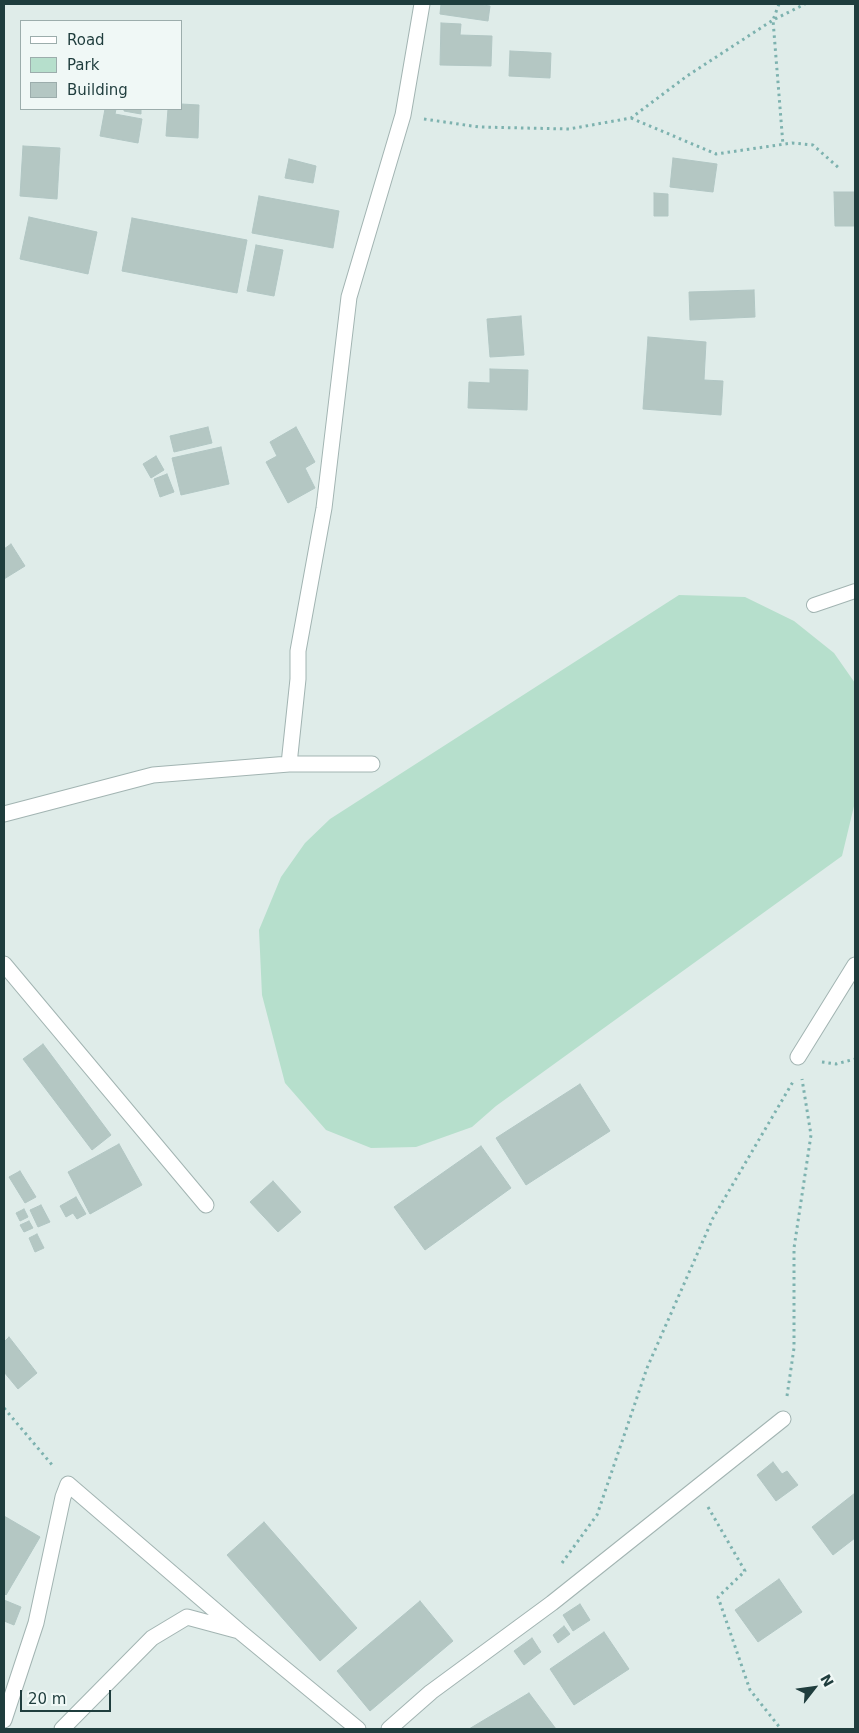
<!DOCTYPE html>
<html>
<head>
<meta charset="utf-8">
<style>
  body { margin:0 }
  #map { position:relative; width:859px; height:1733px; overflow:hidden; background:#dfece9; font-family:"DejaVu Sans",sans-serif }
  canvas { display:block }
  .frame { position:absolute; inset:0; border:5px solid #1f3d3d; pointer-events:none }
  .legend { position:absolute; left:20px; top:20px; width:162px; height:90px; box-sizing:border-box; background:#f0f8f6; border:1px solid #9cadac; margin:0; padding:6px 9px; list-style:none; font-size:15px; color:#1f3d3d }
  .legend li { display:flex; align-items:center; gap:10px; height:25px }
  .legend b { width:25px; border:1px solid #9cadac }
  .north { position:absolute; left:789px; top:1663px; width:50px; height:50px; -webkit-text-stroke:4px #f0f8f6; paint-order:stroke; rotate:60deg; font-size:14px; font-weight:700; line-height:20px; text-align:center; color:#1f3d3d }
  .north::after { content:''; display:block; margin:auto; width:18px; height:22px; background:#1f3d3d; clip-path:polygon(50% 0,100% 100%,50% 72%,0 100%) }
  .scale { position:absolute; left:20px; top:1690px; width:91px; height:22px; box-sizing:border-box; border:2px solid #1f3d3d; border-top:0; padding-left:6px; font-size:15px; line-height:18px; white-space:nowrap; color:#1f3d3d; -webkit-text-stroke:4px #f0f8f6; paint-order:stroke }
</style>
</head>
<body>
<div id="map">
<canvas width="859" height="1733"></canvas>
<div class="frame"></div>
<ul class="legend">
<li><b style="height:6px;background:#fff"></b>Road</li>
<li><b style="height:14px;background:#b6dfcc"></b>Park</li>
<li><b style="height:14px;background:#b4c7c3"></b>Building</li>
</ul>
<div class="north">N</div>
<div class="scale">20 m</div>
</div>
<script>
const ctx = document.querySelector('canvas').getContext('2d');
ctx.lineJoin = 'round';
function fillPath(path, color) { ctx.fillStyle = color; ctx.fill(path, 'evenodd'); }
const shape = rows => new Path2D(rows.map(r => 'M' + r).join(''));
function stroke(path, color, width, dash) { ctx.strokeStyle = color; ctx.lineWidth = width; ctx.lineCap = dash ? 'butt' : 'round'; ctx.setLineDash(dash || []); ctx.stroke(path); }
fillPath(shape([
  [679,595,745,597,794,621,834,653,855,683,855,802,842,856,496,1106,472,1127,416,1147,371,1148,326,1130,285,1083,262,995,259,930,281,877,305,843,330,819]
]), '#b6dfcc');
const building = shape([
  [441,4,476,4,490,6,488,21,440,14,441,4],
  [441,23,461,24,460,35,492,36,491,66,440,65,441,23],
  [510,51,551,53,550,78,509,76,510,51],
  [181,104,199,105,198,138,166,136,168,109,181,109,181,104],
  [105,109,116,109,115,114,142,119,138,143,100,136,105,109],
  [124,109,141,109,141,114,124,111,124,109],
  [23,146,60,148,57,199,20,196,23,146],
  [673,158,717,164,713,192,670,187,673,158],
  [289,159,316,166,313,183,285,178,289,159],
  [834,192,855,192,855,226,835,226,834,192],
  [654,193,668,194,668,216,654,216,654,193],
  [259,196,339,211,333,248,252,233,259,196],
  [29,217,97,232,88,274,20,259,29,217],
  [132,218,247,240,237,293,122,271,132,218],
  [256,245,283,250,274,296,247,291,256,245],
  [754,290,755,317,690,320,689,292,754,290],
  [521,316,524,355,490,357,487,319,521,316],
  [648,337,706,342,704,380,723,381,721,415,643,409,648,337],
  [490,369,528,370,527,410,468,408,469,382,490,383,490,369],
  [208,427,212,443,174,452,170,436,208,427],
  [296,427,315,462,305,468,315,488,288,503,266,462,277,456,270,442,296,427],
  [221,447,229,484,181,495,172,458,221,447],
  [156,456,164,470,151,478,143,464,156,456],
  [167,474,174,492,160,497,154,479,167,474],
  [11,544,25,566,4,579,4,549,11,544],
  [43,1044,111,1135,92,1150,23,1059,43,1044],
  [580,1084,610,1131,526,1185,496,1138,580,1084],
  [119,1144,142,1185,90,1214,68,1172,119,1144],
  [481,1146,511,1188,425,1250,394,1207,481,1146],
  [20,1171,36,1197,25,1203,9,1177,20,1171],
  [273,1181,301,1212,278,1232,250,1202,273,1181],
  [76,1197,86,1214,77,1219,73,1213,66,1217,60,1206,76,1197],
  [41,1205,50,1222,38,1227,30,1210,41,1205],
  [24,1209,28,1217,20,1221,16,1213,24,1209],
  [29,1221,33,1228,24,1232,20,1225,29,1221],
  [37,1234,44,1248,35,1252,29,1238,37,1234],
  [9,1337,37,1373,18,1389,4,1372,4,1342,9,1337],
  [773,1462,782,1474,787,1471,798,1485,776,1501,757,1475,773,1462],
  [855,1493,855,1538,833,1555,812,1527,855,1493],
  [4,1516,40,1537,6,1595,4,1593,4,1516],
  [264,1522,357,1628,320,1661,227,1555,264,1522],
  [779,1579,802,1612,758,1642,735,1610,779,1579],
  [4,1600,21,1607,14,1625,4,1621,4,1600],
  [420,1601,453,1641,370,1711,337,1671,420,1601],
  [580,1604,590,1620,573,1631,563,1615,580,1604],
  [564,1626,570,1634,558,1643,553,1635,564,1626],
  [604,1632,629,1669,574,1705,550,1669,604,1632],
  [532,1638,541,1652,524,1665,514,1651,532,1638],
  [529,1693,556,1729,469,1729,529,1693]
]);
fillPath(building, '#b4c7c3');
stroke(building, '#b1c6c3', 1);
const lane = shape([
  [814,605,855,591]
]);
const street = shape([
  [372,764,289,764,298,679,298,651,324,508,349,297,403,115,422,4],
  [4,814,153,775,289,764],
  [4,964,206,1205],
  [798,1057,855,965],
  [4,1720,36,1623,63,1497,68,1484,239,1631],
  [62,1729,152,1638,187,1617,239,1631,358,1729],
  [389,1729,431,1692,552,1603,783,1419]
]);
stroke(lane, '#a2b4b2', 16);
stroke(street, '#a2b4b2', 17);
stroke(shape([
  [779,4,773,20,783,145],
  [631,118,716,154,792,143,813,145,840,169],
  [424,119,479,127,569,129,631,118,687,76,773,20,805,4],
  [822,1062,836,1064,855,1059],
  [787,1396,794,1348,794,1248,811,1135,802,1079],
  [4,1408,53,1466],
  [708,1507,745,1571,718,1597,750,1690,781,1729],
  [562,1563,597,1515,647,1368,713,1218,794,1080]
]), '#7db2af', 3, [2.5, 4]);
stroke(lane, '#fff', 14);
stroke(street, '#fff', 15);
</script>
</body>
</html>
